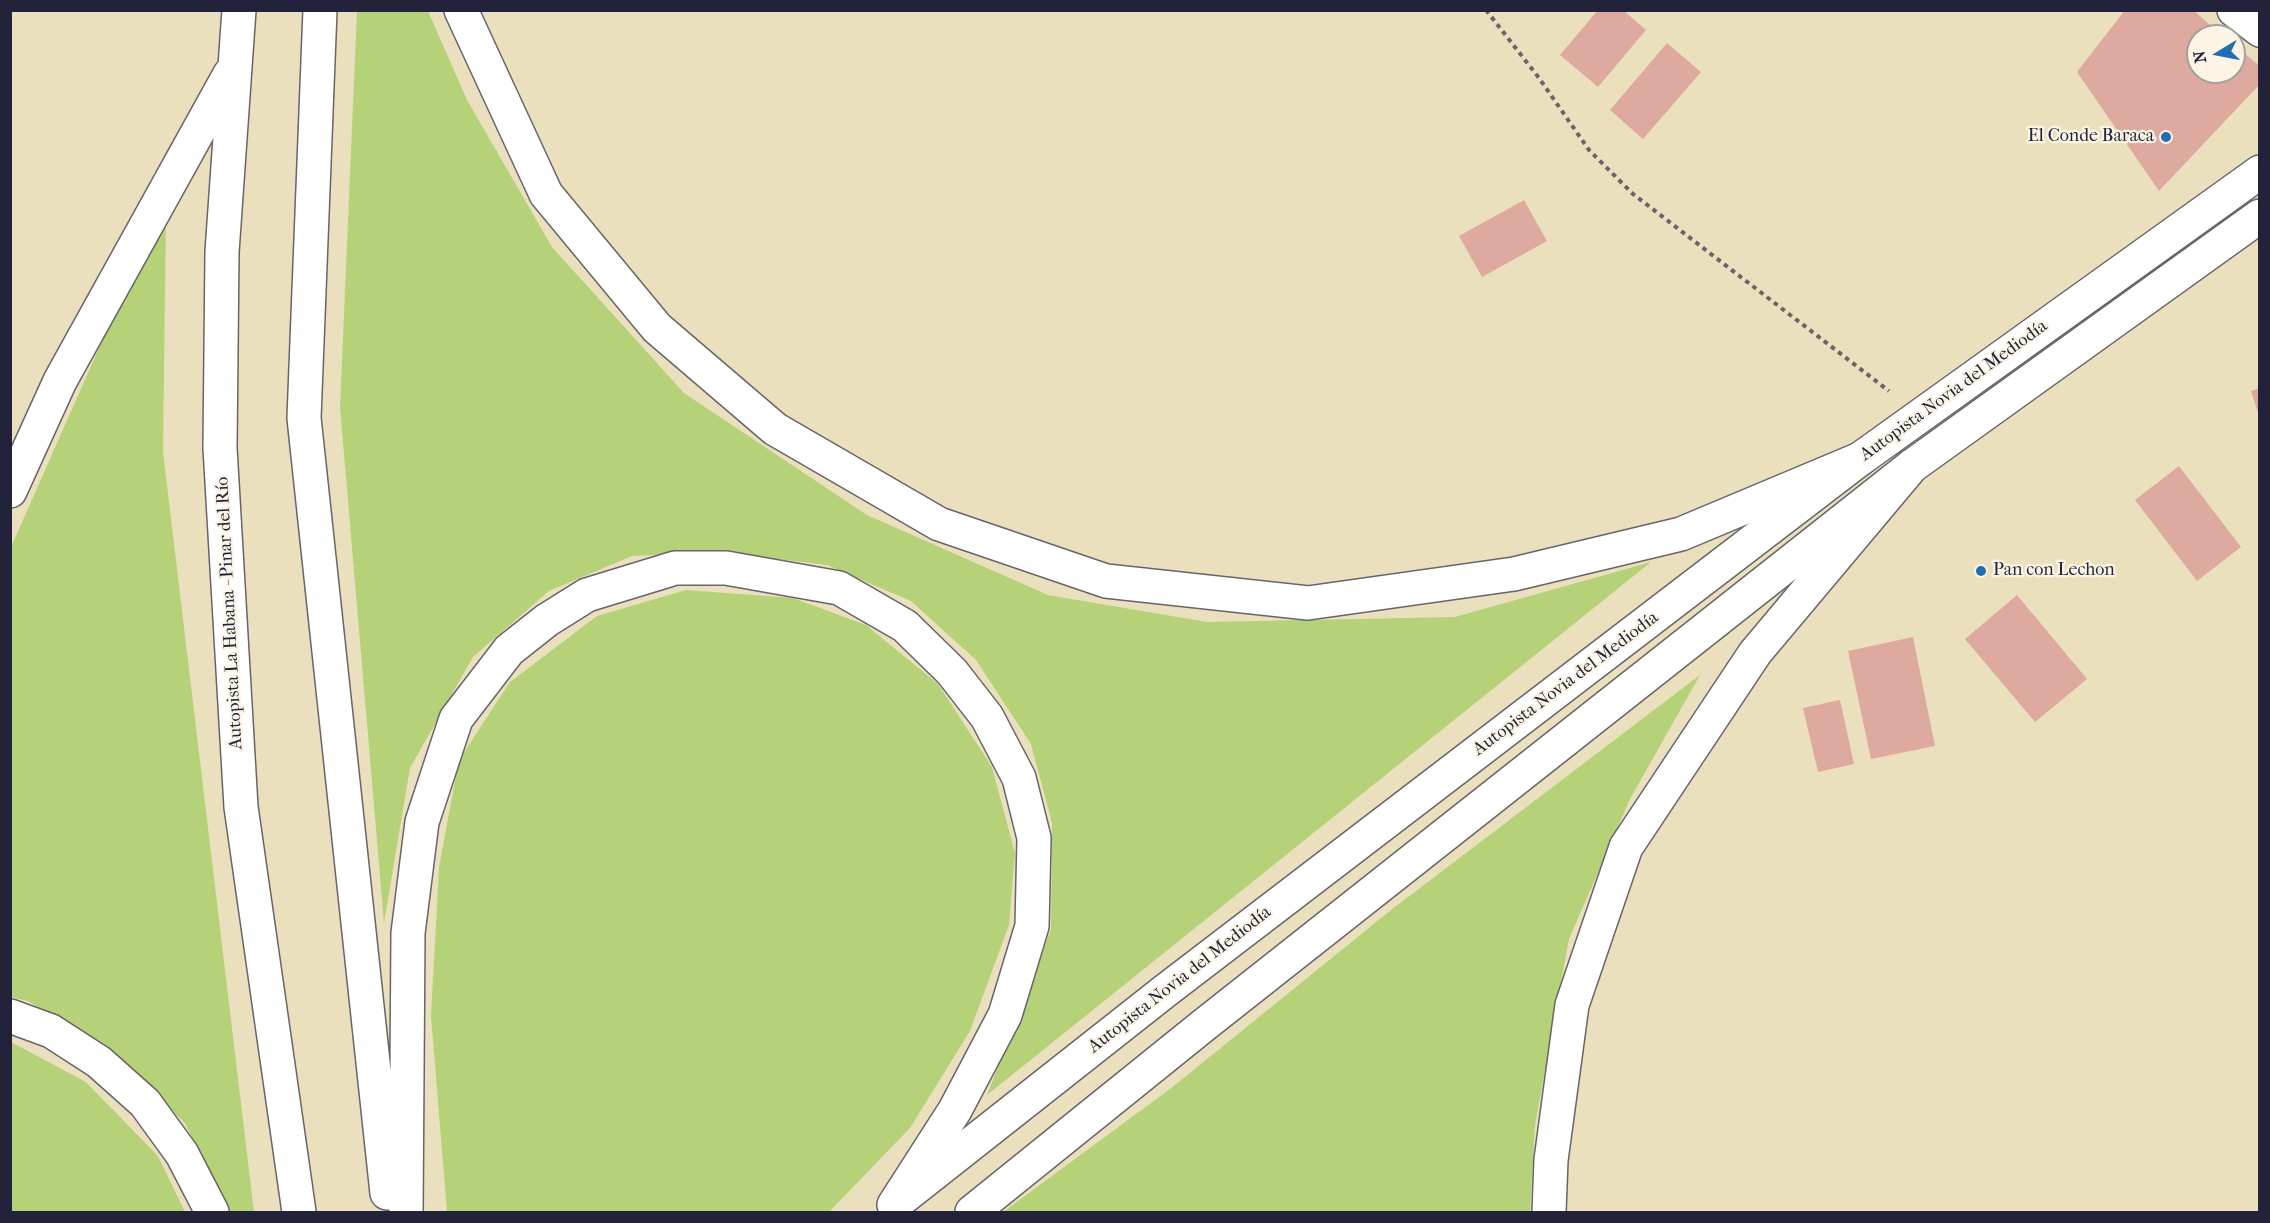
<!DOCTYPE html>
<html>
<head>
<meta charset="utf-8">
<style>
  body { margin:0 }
  #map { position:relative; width:2270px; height:1223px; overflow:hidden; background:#ebe0be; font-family:"IM FELL French Canon",serif }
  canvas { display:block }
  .frame { position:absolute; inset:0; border:12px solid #22223b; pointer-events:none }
  .north { position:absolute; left:2186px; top:24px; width:60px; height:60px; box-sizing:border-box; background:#fcf5e5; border:2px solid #a5a1a1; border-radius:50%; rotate:260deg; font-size:16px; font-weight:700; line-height:24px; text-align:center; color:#22223b }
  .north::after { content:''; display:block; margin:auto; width:21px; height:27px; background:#1f6fb2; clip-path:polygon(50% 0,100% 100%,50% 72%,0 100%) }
</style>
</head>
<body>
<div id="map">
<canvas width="2270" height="1223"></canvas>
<div class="frame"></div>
<div class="north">N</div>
</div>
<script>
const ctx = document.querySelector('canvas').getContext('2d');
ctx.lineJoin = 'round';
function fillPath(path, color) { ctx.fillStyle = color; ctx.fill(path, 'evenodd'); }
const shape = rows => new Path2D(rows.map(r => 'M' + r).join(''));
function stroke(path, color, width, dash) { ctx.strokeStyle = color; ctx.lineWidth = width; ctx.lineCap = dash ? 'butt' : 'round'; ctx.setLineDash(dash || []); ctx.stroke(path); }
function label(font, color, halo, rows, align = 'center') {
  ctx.font = font + ' "IM FELL French Canon",serif'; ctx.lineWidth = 4.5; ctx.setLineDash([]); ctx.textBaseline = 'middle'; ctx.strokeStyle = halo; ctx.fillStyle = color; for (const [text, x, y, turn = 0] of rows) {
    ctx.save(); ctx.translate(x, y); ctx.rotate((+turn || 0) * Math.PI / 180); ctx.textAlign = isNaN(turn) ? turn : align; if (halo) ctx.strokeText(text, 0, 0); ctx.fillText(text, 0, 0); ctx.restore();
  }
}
fillPath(shape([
  [357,11,428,11,467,100,552,247,684,393,867,515,1048,595,1207,622,1455,617,1651,562,987,1095,1051,930,1052,823,1031,744,976,660,911,601,827,565,720,552,632,556,549,591,473,657,410,768,384,923,340,407],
  [166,216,163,452,254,1212,228,1212,185,1123,111,1052,28,1001,11,997,11,547,107,330],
  [686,590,793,598,866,625,938,684,992,767,1015,853,1009,925,970,1031,910,1128,829,1212,447,1212,431,1016,439,867,459,760,510,682,597,616],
  [1700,675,1630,799,1569,939,1535,1126,1530,1212,1003,1212,1170,1089,1391,910],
  [11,1042,86,1082,158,1156,185,1212,11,1212]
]), '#b5d279');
fillPath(shape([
  [1598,10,1623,10,1646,30,1598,87,1560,55],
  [2125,10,2193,10,2223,36,2198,36,2198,72,2234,72,2234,45,2260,66,2260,84,2159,191,2077,72],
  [1667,43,1701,72,1643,139,1610,110],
  [1524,200,1547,241,1482,277,1459,236],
  [2260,388,2260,416,2259,416,2251,391],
  [2179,466,2241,547,2197,581,2135,500],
  [2017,595,2087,679,2035,722,1965,639],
  [1913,637,1935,746,1871,759,1848,651],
  [1840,700,1854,764,1818,772,1803,708]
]), '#dea99e');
const minor = shape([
  [2234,10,2260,30]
]);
const trunk = shape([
  [900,1200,1165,991,1860,459,2260,172],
  [972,1212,1204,1025,1912,466,2260,216]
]);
const motorway = shape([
  [239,10,222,252,220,448,241,807,299,1212],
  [320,10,304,418,387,1193],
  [461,10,546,194,657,328,775,429,939,524,1106,581,1308,603,1514,574,1681,534,1860,459],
  [10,491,60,381,230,74],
  [10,1016,51,1031,99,1062,145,1103,182,1154,212,1212],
  [406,1212,408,933,422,822,456,719,509,650,547,620,587,595,675,568,726,568,839,588,905,626,952,672,987,717,1019,778,1034,838,1032,926,1005,1015,955,1110,894,1205],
  [1549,1212,1551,1160,1572,1005,1626,847,1755,653,1912,466]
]);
stroke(minor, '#686469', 36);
stroke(trunk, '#686469', 36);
stroke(motorway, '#686469', 36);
stroke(shape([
  [1486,10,1539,78,1589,150,1633,194,1889,391]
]), '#686469', 4, [4.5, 4.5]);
stroke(minor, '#fff', 33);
stroke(trunk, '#fff', 33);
stroke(motorway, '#fff', 33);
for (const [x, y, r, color] of [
  [2166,137,6,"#1f6fb2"],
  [1981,571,6,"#1f6fb2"]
]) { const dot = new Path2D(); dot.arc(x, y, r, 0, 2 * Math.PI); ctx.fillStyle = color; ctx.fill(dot); stroke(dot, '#fcf5e5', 2); }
label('18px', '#22223b', '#fcf5e5', [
  ["El Conde Baraca",2154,137],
  ["Pan con Lechon",1993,571,"left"]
], 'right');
label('18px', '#22223b', '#fcf5e5', [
  ["Autopista Novia del Mediodía",1954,391,-36],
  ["Autopista La Habana - Pinar del Río",230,613,-93],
  ["Autopista Novia del Mediodía",1566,684,-37],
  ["Autopista Novia del Mediodía",1180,980,-38]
]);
</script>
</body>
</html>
